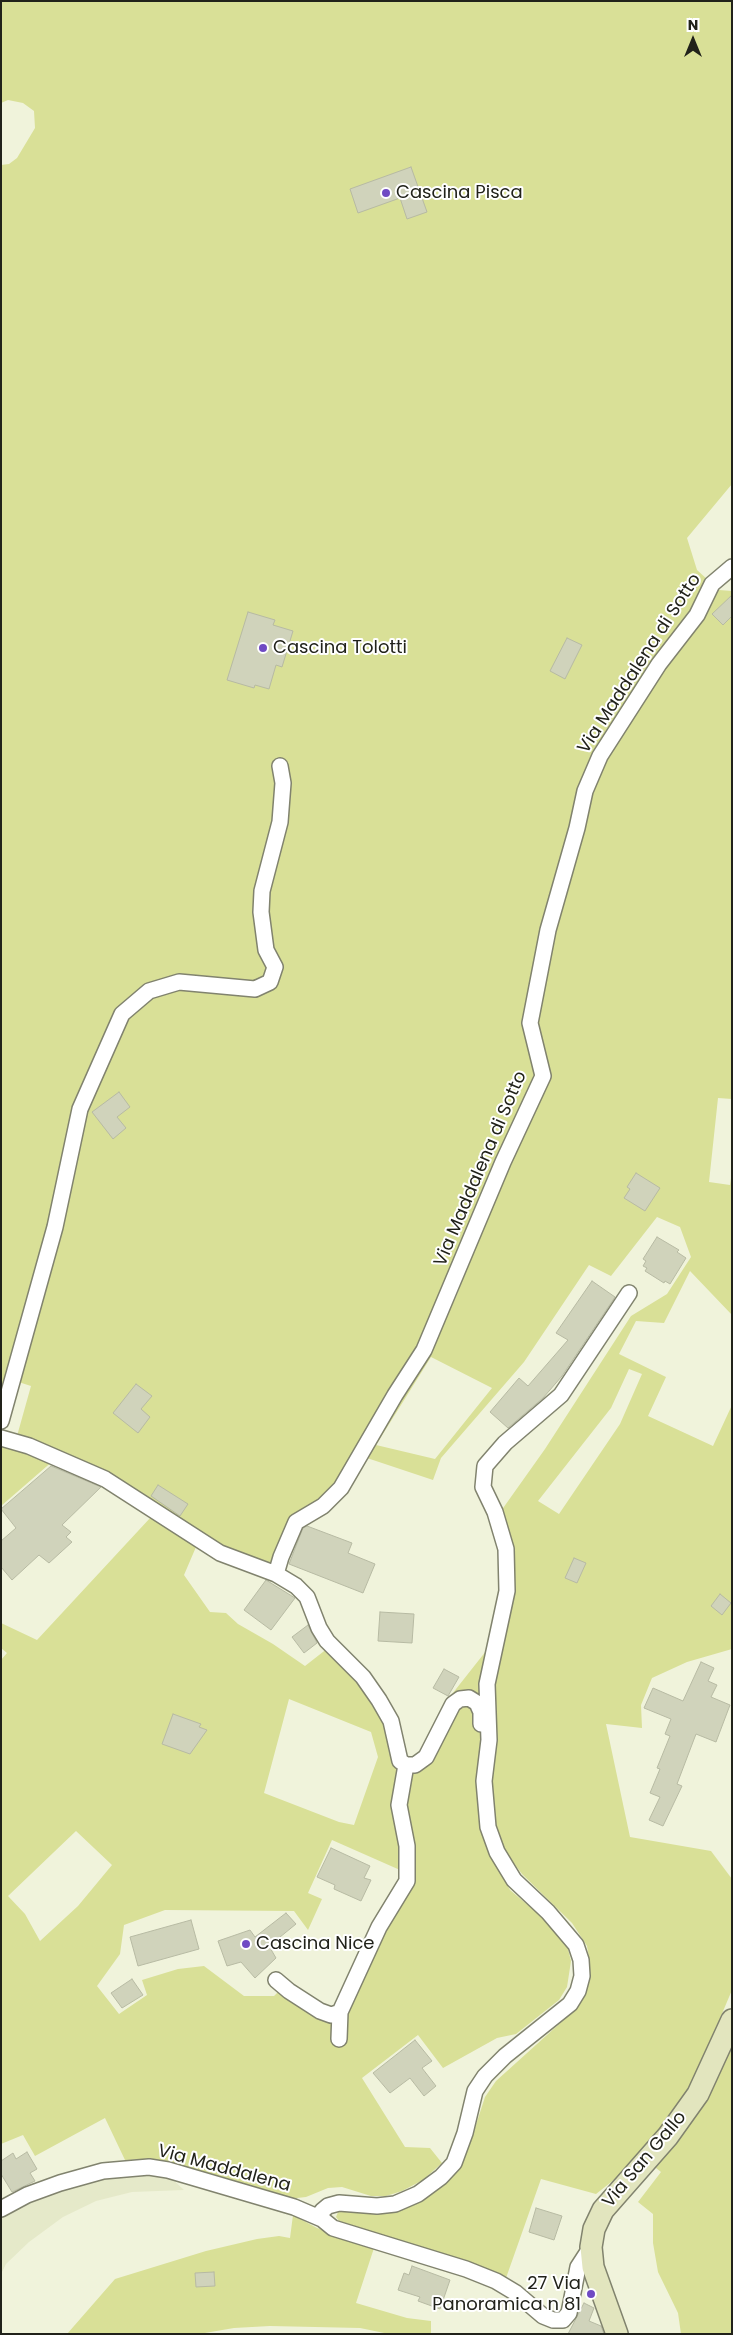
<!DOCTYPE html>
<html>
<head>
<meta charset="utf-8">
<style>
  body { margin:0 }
  #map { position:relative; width:733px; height:2335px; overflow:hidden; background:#f0f3db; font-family:Poppins,sans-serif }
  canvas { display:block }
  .frame { position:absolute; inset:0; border:2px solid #21221a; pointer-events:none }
  .north { position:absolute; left:668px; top:15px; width:50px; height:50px; -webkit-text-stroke:4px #fff; paint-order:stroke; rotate:0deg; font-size:14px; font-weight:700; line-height:20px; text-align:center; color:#21221a }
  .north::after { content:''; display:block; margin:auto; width:18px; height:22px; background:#21221a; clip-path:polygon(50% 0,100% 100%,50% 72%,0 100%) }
</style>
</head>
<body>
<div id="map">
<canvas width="733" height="2335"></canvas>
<div class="frame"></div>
<div class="north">N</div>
</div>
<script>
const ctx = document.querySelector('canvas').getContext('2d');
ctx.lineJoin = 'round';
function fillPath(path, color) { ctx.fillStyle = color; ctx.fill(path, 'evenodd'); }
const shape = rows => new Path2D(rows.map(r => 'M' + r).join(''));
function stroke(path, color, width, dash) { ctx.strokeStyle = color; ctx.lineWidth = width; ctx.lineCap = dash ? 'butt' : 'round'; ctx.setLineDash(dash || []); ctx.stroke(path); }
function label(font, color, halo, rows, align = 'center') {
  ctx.font = font + ' Poppins,sans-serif'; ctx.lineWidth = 4; ctx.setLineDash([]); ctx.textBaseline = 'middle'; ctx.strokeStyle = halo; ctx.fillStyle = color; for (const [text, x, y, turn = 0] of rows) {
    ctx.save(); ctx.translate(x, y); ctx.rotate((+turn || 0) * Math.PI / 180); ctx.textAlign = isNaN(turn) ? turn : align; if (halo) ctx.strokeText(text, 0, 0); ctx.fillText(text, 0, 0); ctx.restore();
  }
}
fillPath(shape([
  [144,2174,170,2177,184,2190,132,2192,96,2201,63,2217,29,2242,6,2264,1,2274,1,2215,31,2199,106,2176]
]), '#e5e9c9');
fillPath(shape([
  [1,1,732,1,732,484,687,538,697,570,719,590,732,591,732,1099,718,1098,709,1182,730,1185,732,1171,732,1315,690,1271,664,1323,636,1321,619,1354,666,1377,648,1416,713,1446,732,1405,732,1649,687,1662,652,1678,641,1705,642,1728,606,1724,630,1837,711,1851,732,1879,732,1990,696,2075,654,2144,643,2157,596,2194,541,2179,506,2278,468,2262,340,2222,336,2217,338,2212,346,2210,395,2208,420,2201,442,2186,457,2168,472,2137,485,2097,496,2081,578,2007,586,1994,590,1964,587,1946,572,1923,522,1874,503,1849,481,1827,491,1854,510,1890,542,1917,561,1938,568,1949,571,1961,567,1987,559,2000,516,2034,497,2038,443,2068,418,2035,362,2078,405,2147,430,2148,442,2163,423,2180,402,2191,386,2196,371,2196,342,2187,328,2188,306,2197,288,2199,155,2159,125,2160,105,2118,35,2156,23,2135,1,2144,1,1660,7,1653,1,1648,1,1623,37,1640,151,1517,196,1547,184,1575,210,1612,226,1613,238,1624,273,1644,305,1666,328,1648,360,1678,382,1715,388,1733,389,1754,402,1750,405,1758,412,1759,419,1756,445,1703,486,1651,488,1639,500,1642,501,1511,545,1449,631,1316,667,1294,691,1257,680,1227,657,1217,611,1276,589,1265,524,1362,441,1458,433,1480,364,1457,431,1348,456,1297,542,1078,445,1293,417,1348,330,1492,270,1566,202,1536,144,1494,102,1470,17,1436,31,1386,6,1378,1,1401,1,165,9,164,17,158,35,128,34,111,23,103,8,100,1,103],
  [431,1357,492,1388,435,1459,376,1445],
  [629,1369,642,1374,620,1424,559,1514,538,1501,611,1408],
  [289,1699,371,1732,378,1757,354,1825,339,1822,264,1793],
  [409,1825,416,1864,412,1888,376,1947,348,2013,345,2042,333,2025,280,1990,274,1996,244,1996,204,1966,178,1969,142,1980,147,1995,119,2014,97,1986,120,1954,124,1925,165,1910,294,1911,308,1930,322,1899,308,1893,332,1840,400,1870],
  [76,1831,112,1865,78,1906,40,1941,25,1914,8,1896],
  [1,1445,54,1460,1,1506],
  [732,2044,732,2334,681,2334,678,2313,658,2272,653,2243,653,2214,638,2202,661,2172,651,2164],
  [293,2215,317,2228,374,2248,356,2303,407,2318,431,2321,431,2334,389,2334,360,2328,270,2326,234,2328,199,2334,67,2334,115,2279,206,2251,257,2239,279,2236,290,2238]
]), '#d9e097');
const building = shape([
  [411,167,427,212,407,219,400,198,358,213,350,189,411,167],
  [732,595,732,616,723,625,712,614,732,595],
  [248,612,275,620,273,625,293,631,282,667,276,665,269,689,255,685,254,688,227,680,248,612],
  [567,638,582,645,565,679,550,671,567,638],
  [119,1092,130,1107,117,1117,126,1128,113,1139,92,1112,119,1092],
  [636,1173,660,1188,645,1211,624,1198,630,1189,627,1187,636,1173],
  [657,1237,679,1250,677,1252,686,1258,670,1284,665,1281,664,1283,645,1271,647,1268,643,1266,646,1261,643,1259,657,1237],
  [592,1281,615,1297,562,1376,543,1398,508,1428,490,1412,519,1378,528,1386,568,1340,556,1333,592,1281],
  [136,1384,152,1396,141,1409,150,1417,138,1433,113,1413,136,1384],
  [51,1466,101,1487,62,1525,71,1532,66,1537,72,1542,49,1563,39,1555,12,1580,1,1567,1,1541,16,1528,1,1509,51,1466],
  [158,1485,188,1504,180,1516,151,1496,158,1485],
  [307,1526,352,1543,348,1553,375,1564,363,1593,289,1564,303,1528,307,1526],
  [574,1558,586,1563,577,1583,565,1578,574,1558],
  [266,1580,295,1598,271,1630,244,1610,266,1580],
  [720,1594,731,1603,722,1615,711,1606,720,1594],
  [380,1612,414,1614,412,1643,378,1641,380,1612],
  [308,1625,317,1643,304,1653,292,1637,308,1625],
  [701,1662,714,1668,708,1681,717,1685,711,1697,730,1705,716,1742,696,1734,677,1784,682,1786,663,1826,649,1820,660,1797,650,1793,660,1769,657,1768,670,1736,665,1734,671,1719,644,1708,653,1688,683,1701,701,1662],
  [444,1669,459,1677,448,1696,433,1688,444,1669],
  [173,1714,201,1724,199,1727,207,1730,190,1754,162,1744,173,1714],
  [331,1848,370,1866,364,1878,371,1880,361,1901,334,1889,335,1885,317,1877,331,1848],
  [286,1913,296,1924,269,1946,276,1958,255,1978,241,1962,227,1966,218,1941,250,1930,255,1937,286,1913],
  [191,1920,199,1949,138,1966,130,1937,191,1920],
  [132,1979,143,1995,122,2008,111,1993,132,1979],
  [415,2040,432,2061,422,2068,436,2086,424,2096,410,2078,390,2093,373,2073,415,2040],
  [27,2152,37,2169,30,2173,35,2181,12,2192,1,2174,1,2161,13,2153,16,2159,27,2152],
  [536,2208,562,2216,554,2240,529,2232,536,2208],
  [412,2266,450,2280,440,2309,418,2301,420,2297,398,2290,404,2273,409,2275,412,2266],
  [214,2272,215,2286,196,2287,195,2273,214,2272],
  [584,2303,594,2308,589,2321,601,2326,604,2334,568,2334,584,2303]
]);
fillPath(building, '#d0d3bb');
stroke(building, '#b7baa3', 1);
const street = shape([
  [1,1421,55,1227,80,1109,122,1014,149,991,179,982,255,989,270,982,275,967,266,950,261,912,262,891,280,822,283,783,280,766],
  [1,1438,29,1446,105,1479,220,1553,276,1574,296,1586,307,1597,319,1628,327,1641,363,1677,379,1700,391,1721,400,1761,406,1765,415,1765,426,1757,453,1704,460,1699,469,1698,477,1703,481,1712,481,1724],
  [276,1574,281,1557,296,1522,323,1506,341,1488,395,1395,424,1350,503,1162,543,1076,530,1023,548,930,577,828,585,791,600,756,659,664,697,615,712,584,732,567],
  [276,1980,289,1991,320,2011,331,2015,340,2012,379,1927,407,1881,407,1846,399,1805,406,1765],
  [339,2039,340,2012],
  [1,2209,27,2195,60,2183,103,2171,149,2167,168,2170,294,2207,322,2219],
  [591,2247,578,2267,569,2313,563,2320,553,2320,543,2316,516,2293,496,2281,466,2269,333,2228,322,2219,322,2211,328,2206,339,2203,377,2206,395,2204,418,2194,441,2177,454,2163,465,2133,475,2091,485,2076,505,2056,570,2004,578,1991,582,1976,581,1960,576,1945,548,1912,514,1880,497,1852,488,1827,484,1781,489,1740,487,1684,507,1591,506,1549,495,1512,483,1487,485,1466,505,1443,561,1395,629,1293]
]);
const secondary = shape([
  [617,2334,593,2267,591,2247,594,2229,603,2210,668,2136,698,2094,732,2020]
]);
stroke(street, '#81836e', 18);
stroke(secondary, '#81836e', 24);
stroke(street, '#fff', 15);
stroke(secondary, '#e2e5be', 21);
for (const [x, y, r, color] of [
  [386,193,5,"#6f4ac3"],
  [263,648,5,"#6f4ac3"],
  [246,1944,5,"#6f4ac3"],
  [591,2294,5,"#6f4ac3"]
]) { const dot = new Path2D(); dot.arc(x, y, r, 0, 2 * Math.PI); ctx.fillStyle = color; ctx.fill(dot); stroke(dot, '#fff', 2); }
label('18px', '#21221a', '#fff', [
  ["Cascina Pisca",396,193],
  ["Cascina Tolotti",273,648],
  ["Cascina Nice",256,1944],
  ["27 Via",581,2284,"right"],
  ["Panoramica n 81",581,2305,"right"]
], 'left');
label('18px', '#21221a', '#fff', [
  ["Via Maddalena di Sotto",640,664,-57],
  ["Via Maddalena di Sotto",481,1169,-67],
  ["Via San Gallo",645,2160,-50],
  ["Via Maddalena",224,2169,15]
]);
</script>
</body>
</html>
